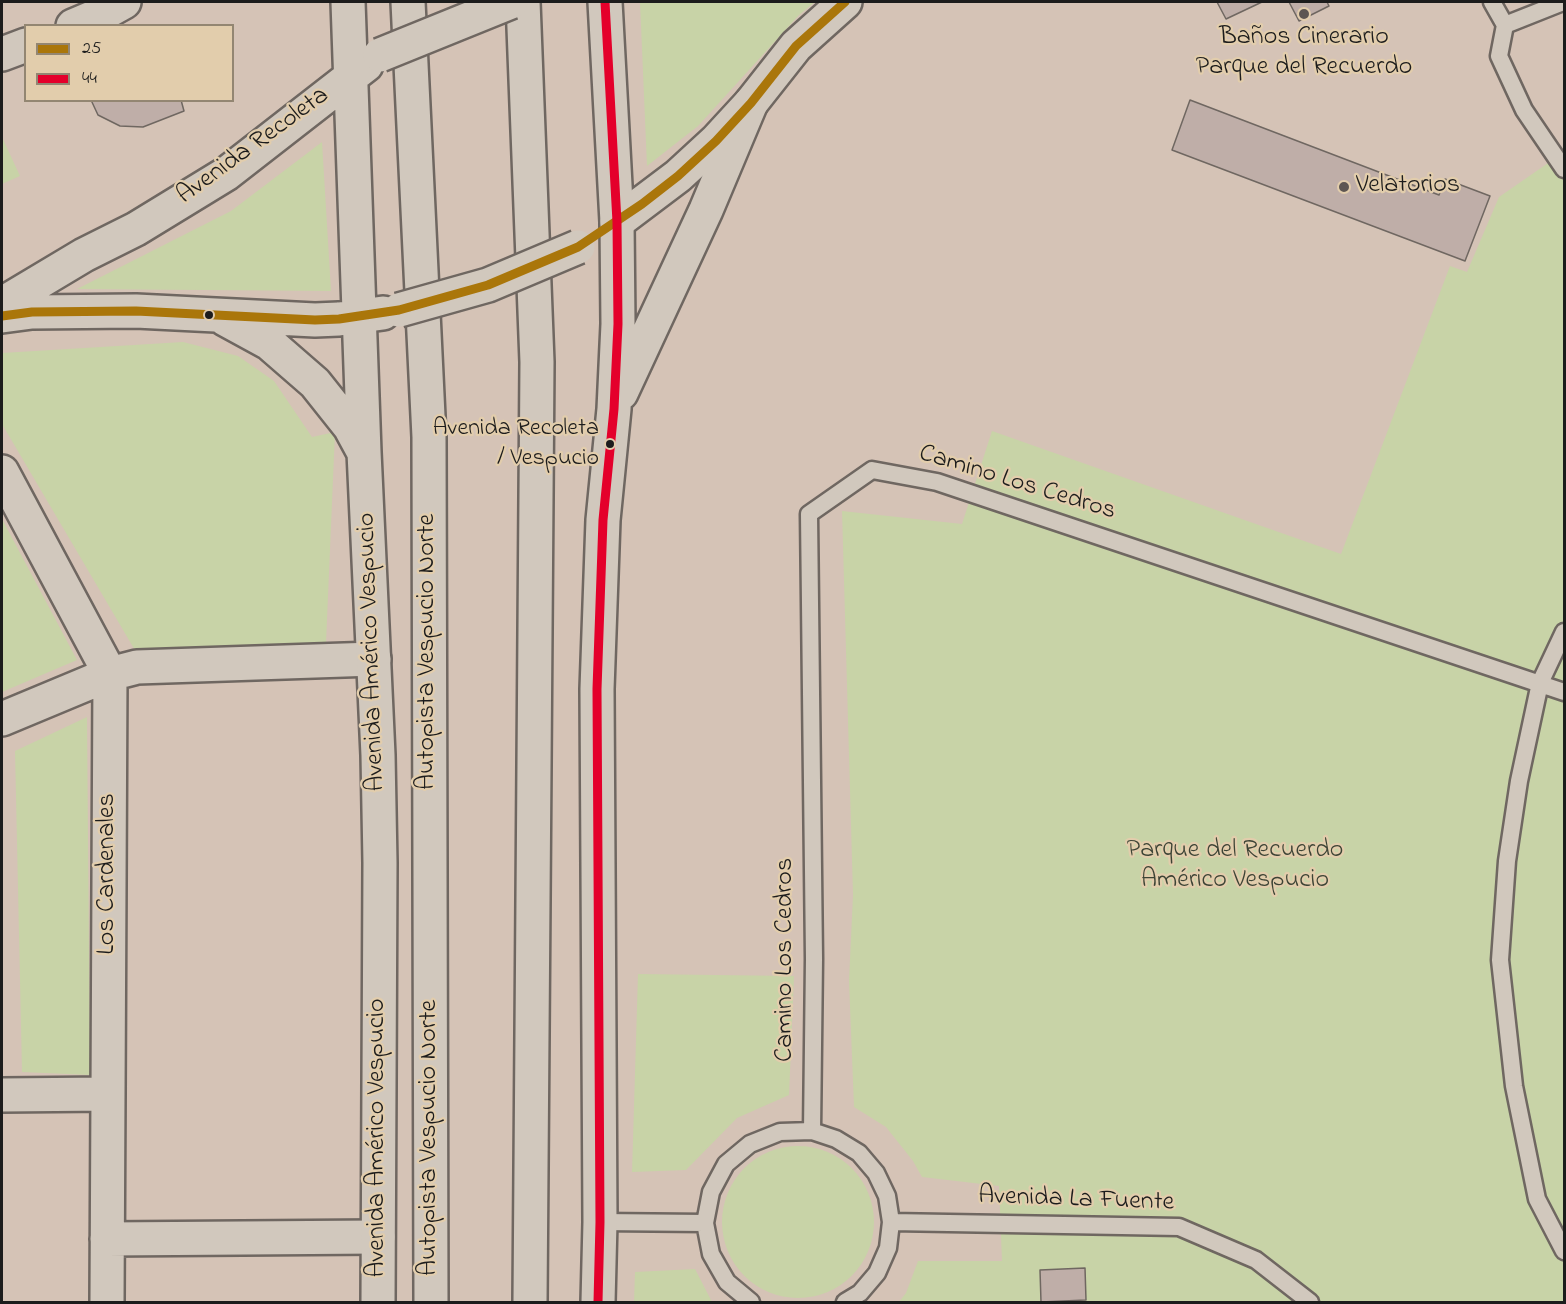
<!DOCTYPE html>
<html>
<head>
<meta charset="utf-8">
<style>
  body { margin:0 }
  #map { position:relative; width:1566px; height:1304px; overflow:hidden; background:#d5c3b6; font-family:"Indie Flower",sans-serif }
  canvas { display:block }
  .frame { position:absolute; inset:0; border:3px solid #1c1c1c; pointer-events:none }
  .legend { position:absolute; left:24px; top:24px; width:210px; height:78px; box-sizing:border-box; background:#e2cdac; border:2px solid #938672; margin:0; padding:8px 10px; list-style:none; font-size:18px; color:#1c1c1c }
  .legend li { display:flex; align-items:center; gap:12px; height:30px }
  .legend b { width:30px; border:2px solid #938672 }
</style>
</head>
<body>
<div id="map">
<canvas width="1566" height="1304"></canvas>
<div class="frame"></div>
<ul class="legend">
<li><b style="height:8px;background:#aa760a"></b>25</li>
<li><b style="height:8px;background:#e4002b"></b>44</li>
</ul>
</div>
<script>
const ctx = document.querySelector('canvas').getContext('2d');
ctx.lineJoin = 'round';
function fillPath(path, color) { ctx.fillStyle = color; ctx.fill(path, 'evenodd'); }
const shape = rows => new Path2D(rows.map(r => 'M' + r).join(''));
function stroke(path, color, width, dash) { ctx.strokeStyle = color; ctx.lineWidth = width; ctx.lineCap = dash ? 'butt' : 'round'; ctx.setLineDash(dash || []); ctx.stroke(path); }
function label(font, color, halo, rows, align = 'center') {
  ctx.font = font + ' "Indie Flower",sans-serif'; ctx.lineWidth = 4.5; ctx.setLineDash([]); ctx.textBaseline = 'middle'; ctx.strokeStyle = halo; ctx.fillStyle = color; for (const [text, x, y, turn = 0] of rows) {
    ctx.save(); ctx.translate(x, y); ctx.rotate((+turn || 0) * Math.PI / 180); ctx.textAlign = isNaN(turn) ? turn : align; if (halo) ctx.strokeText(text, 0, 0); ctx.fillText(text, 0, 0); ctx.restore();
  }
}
fillPath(shape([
  [640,2,815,2,799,15,698,126,647,166],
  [2,137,20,176,2,184],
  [322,142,331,291,77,289,231,211],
  [1564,152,1564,1302,899,1302,906,1293,918,1261,1002,1261,999,1186,922,1177,913,1161,886,1127,854,1107,849,981,853,895,842,511,962,524,992,431,1341,554,1450,266,1467,272,1499,197],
  [183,342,238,356,274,381,312,437,335,432,326,643,136,652,2,424,2,353],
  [2,519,77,660,2,692],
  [87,717,90,1075,22,1072,15,751],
  [638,974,794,976,789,1095,737,1118,686,1170,632,1172],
  '722 1222a76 76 0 1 1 152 0a76 76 0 1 1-152 0Z',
  [695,1269,712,1302,634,1302,635,1272]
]), '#c8d3a7');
const building = shape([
  [1217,2,1262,2,1226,19,1217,2],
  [1289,2,1327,2,1329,6,1299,21,1289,2],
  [91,100,181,100,184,111,143,127,120,126,98,115,91,100],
  [1190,100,1439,195,1445,179,1490,196,1465,261,1172,150,1190,100],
  [1085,1268,1086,1300,1041,1302,1040,1270,1085,1268]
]);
fillPath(building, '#bfaea8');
stroke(building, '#6f6761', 1.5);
const service = shape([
  [1492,2,1505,25],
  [1563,2,1505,25,1499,56,1524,110,1564,169],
  [1564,632,1540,683,1519,781,1507,861,1500,960,1514,1086,1537,1199,1564,1251],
  [812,1131,814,959,809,514,872,470,937,482,1564,692],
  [600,1222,705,1223],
  [891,1222,1179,1227,1256,1260,1310,1302],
  [751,1302,727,1282,711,1254,705,1223,711,1192,726,1164,750,1144,780,1132,812,1131,836,1139,859,1153,876,1173,887,1196,891,1222,888,1248,877,1273,860,1293,845,1302]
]);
const minor = shape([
  [73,26,106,12,124,2],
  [2,54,26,45],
  [2,472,110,674,107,1302],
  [2,719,110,674,137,667,374,659],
  [2,1095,108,1094],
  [107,1239,378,1237]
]);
const secondary = shape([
  [617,222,678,176,716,141,751,103,796,46,845,2]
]);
const primary = shape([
  [348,2,364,452,378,755,380,863,378,1302],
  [2,304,84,255,136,229,226,174,366,65],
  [2,316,32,312,136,311,315,320,339,319,383,313],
  [225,319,269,343,315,383,350,427,363,451],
  [621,393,706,210,751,103],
  [598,1302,600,1222,597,689,603,520,614,409,618,324,617,222,605,2]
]);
const motorway = shape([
  [408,2,429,437,431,1302],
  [523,2,537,362,530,1302]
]);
stroke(service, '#6f6761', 21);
stroke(minor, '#6f6761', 38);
stroke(secondary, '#6f6761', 38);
stroke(primary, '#6f6761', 38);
stroke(motorway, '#6f6761', 38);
stroke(service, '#d1c8bd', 16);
stroke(minor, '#d1c8bd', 33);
stroke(secondary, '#d1c8bd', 33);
stroke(primary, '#d1c8bd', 33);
stroke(motorway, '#d1c8bd', 33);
const primaryBridge = shape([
  [380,55,511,2],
  [399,310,488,285,578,247]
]);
stroke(primaryBridge, '#6f6761', 38, []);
stroke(primaryBridge, '#d1c8bd', 33);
stroke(shape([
  [2,316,32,312,136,311,315,320,339,319,399,310,488,285,578,247,642,204,678,176,716,141,751,103,796,46,845,2]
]), '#aa760a', 9);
stroke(shape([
  [598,1302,600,1222,597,689,603,520,614,409,618,324,617,222,605,2]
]), '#e4002b', 9);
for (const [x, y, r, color] of [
  [1304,14,6,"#5d5652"],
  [1344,187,6,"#5d5652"],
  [209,315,5,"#1c1c1c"],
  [610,444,5,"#1c1c1c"]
]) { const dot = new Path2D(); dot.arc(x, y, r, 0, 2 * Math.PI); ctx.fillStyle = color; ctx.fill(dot); stroke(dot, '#e2cdac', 2); }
label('24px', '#1c1c1c', '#e2cdac', [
  ["Avenida Recoleta",599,430],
  ["/ Vespucio",599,460]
], 'right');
label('26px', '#1c1c1c', '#e2cdac', [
  ["Baños Cinerario",1304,39],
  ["Parque del Recuerdo",1304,69],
  ["Velatorios",1356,187,"left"]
]);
label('26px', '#1c1c1c', '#e2cdac', [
  ["Avenida Recoleta",254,147,-36],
  ["Camino Los Cedros",1017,484,17],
  ["Avenida Américo Vespucio",373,652,-92],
  ["Autopista Vespucio Norte",429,652,-90],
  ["Los Cardenales",109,874,-90],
  ["Camino Los Cedros",787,960,-90],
  ["Avenida Américo Vespucio",379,1138,-90],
  ["Autopista Vespucio Norte",431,1138,-90],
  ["Avenida La Fuente",1076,1201,2]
]);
label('26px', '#3c4335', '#e2cdac', [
  ["Parque del Recuerdo",1235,852],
  ["Américo Vespucio",1235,882]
]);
</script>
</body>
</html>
